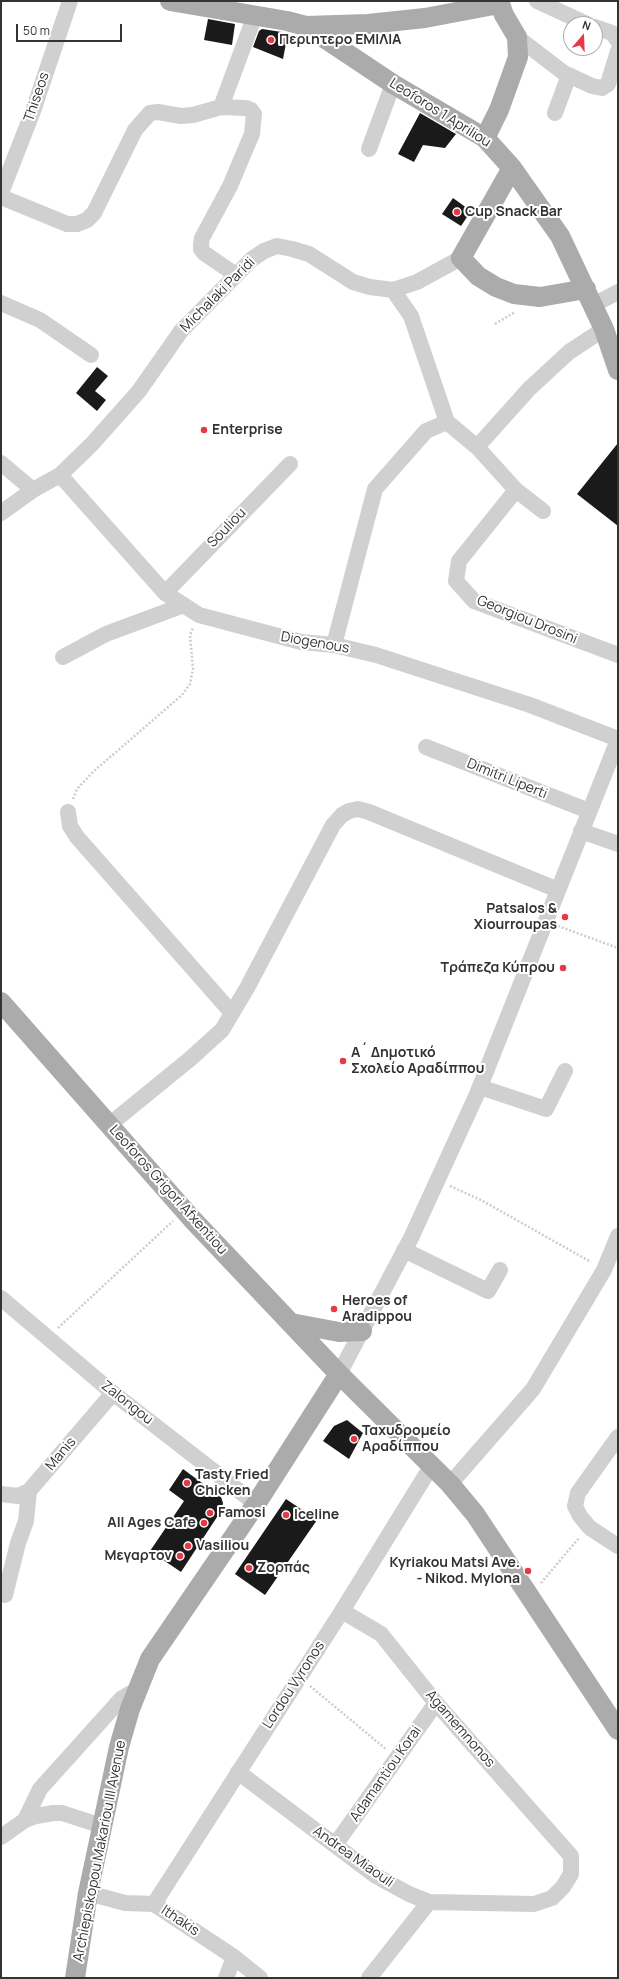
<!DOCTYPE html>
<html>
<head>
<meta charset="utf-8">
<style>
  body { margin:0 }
  #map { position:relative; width:619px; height:1979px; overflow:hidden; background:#fff; font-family:Manrope,sans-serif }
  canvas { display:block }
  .frame { position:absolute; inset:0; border:2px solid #333; pointer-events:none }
  .north { position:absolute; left:563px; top:16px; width:40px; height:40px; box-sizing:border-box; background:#fff; border:1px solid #adadad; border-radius:50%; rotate:19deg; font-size:11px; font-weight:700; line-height:16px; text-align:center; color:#333 }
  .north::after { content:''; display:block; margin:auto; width:14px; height:18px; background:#e63946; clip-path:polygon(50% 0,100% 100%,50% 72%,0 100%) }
  .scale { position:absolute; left:16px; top:24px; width:106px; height:18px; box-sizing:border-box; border:2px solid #333; border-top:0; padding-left:5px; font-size:12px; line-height:14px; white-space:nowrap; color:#333; -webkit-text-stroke:3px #fff; paint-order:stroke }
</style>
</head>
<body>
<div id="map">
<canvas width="619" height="1979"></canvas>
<div class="frame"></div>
<div class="north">N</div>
<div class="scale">50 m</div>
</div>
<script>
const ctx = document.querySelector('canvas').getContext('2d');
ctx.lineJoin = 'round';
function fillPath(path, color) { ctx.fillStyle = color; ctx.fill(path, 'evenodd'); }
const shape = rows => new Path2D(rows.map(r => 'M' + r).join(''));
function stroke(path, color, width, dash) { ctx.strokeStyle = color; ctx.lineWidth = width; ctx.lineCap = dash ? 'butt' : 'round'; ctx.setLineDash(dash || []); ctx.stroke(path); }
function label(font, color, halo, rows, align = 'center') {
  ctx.font = font + ' Manrope,sans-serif'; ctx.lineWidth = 4; ctx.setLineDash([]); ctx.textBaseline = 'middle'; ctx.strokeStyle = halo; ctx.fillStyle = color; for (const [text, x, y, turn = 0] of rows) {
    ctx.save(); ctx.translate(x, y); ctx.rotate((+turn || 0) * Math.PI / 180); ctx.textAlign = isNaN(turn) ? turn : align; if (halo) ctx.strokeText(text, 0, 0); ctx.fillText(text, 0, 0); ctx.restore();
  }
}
fillPath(shape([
  [208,19,235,24,232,45,204,40],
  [262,29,288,33,283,59,253,47,259,31],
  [420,113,456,134,445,148,423,145,414,162,398,154],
  [453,198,471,211,461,226,442,214],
  [97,367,108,376,95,391,106,400,97,411,76,393],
  [618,443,618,526,577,494],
  [347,1420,363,1433,349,1459,323,1441,334,1426],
  [183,1469,221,1497,223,1503,222,1508,217,1517,181,1572,150,1551,184,1501,169,1490],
  [286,1499,317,1520,265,1595,235,1574]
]), '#1a1a1a');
stroke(shape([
  [495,324,515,312],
  [73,799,77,789,94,771,182,695,190,684,193,669,190,635,193,628],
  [558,926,618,948],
  [450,1186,481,1200,591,1262],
  [58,1328,173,1221],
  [541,1583,579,1538],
  [310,1686,387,1750]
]), '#cdcdcd', 2.5, [2, 2]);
stroke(shape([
  [537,1,587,24],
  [595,27,612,33,618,41],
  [517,37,564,73,592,86,602,88,608,84,618,51],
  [221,107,246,108,251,110,254,114,252,134,230,186,202,238,201,244,201,249,204,253,236,275],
  [555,113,569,75],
  [369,149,393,84],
  [1,193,33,111,70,1],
  [1,197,67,224,77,224,87,220,94,213,135,130,150,113,158,112,181,116,193,115,221,107,255,15],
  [393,290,411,316,447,422,477,447,516,490,543,511],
  [1,303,40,320,91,355],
  [593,305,618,292],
  [477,447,529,389,569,352,604,329],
  [1,463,33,490],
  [60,475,165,593,199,615,301,642,334,645,376,655,530,705,618,739],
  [516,490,459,561,456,581,474,601,618,655],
  [1,513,33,490,60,475,92,444,139,391,181,331,252,259,264,251,277,246,292,249,309,254,353,282,370,287,393,290,417,282,461,258],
  [165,593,290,464],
  [334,645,375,489,426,431,447,422],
  [63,657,106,634,184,605],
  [426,747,589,811],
  [68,812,70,826,77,837,232,1013],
  [581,831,618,844],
  [480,1087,546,1109,565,1071],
  [109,1125,190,1059,222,1030,247,988,333,825,342,815,349,811,358,809,369,812,558,890],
  [404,1250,488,1291,500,1270],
  [1,1298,113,1393,256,1504],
  [339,1374,411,1238,477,1094,618,740],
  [618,1437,578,1493,575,1506,580,1516,590,1528,618,1546],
  [450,1484,533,1389,604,1270,618,1236],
  [1,1494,18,1496,29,1491,113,1393],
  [5,1595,18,1543,26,1521,29,1491],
  [238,1772,376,1876,409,1894,429,1902,534,1904,552,1898,563,1887,571,1874,571,1856,436,1703,381,1634,342,1611],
  [25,1820,40,1789,121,1699,138,1689],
  [1,1837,25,1820,36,1816,53,1813,62,1813,102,1826],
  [335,1845,436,1703],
  [88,1893,125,1903,154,1904,234,1957,260,1978],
  [154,1904,342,1611,432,1465],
  [226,1978,234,1957],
  [369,1978,429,1902]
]), '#d0d0d0', 16);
stroke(shape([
  [170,1,287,21,306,26,393,84,485,138,512,168,560,236,604,329,618,370],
  [306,26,368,24,425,18,499,4],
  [485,138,499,110,518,57,517,37,504,15,499,1],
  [512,168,461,258,478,276,496,287,514,294,540,297,586,289],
  [1,1002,192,1219,339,1374,450,1484,475,1514,618,1730],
  [291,1323,339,1332,362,1331],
  [75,1978,88,1893,119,1747,130,1709,150,1659,256,1504,339,1374]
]), '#ababab', 20);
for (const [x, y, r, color] of [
  [271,40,4,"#e63946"],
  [457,212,4,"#e63946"],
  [204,430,4,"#e63946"],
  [565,917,4,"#e63946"],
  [563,968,4,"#e63946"],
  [343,1061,4,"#e63946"],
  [334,1309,4,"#e63946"],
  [354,1439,4,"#e63946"],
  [187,1483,4,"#e63946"],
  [210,1513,4,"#e63946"],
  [286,1515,4,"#e63946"],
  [204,1523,4,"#e63946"],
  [188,1546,4,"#e63946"],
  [180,1556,4,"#e63946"],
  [249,1568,4,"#e63946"],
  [528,1571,4,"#e63946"]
]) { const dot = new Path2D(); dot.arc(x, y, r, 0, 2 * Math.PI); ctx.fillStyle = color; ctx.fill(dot); stroke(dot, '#fff', 1.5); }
label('bold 14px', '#333', '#fff', [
  ["Περιητερο ΕΜΙΛΙΑ",279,40],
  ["Cup Snack Bar",465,212],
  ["Enterprise",212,430],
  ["Patsalos &",557,909,"right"],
  ["Xiourroupas",557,925,"right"],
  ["Τράπεζα Κύπρου",555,968,"right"],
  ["Α´ Δημοτικό",351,1053],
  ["Σχολείο Αραδίππου",351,1069],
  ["Heroes of",342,1301],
  ["Aradippou",342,1317],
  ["Ταχυδρομείο",362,1431],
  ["Αραδίππου",362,1447],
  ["Tasty Fried",195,1475],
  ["Chicken",195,1491],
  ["Famosi",218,1513],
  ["Iceline",294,1515],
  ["All Ages Cafe",196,1523,"right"],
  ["Vasiliou",196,1546],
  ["Μεγαρτον",172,1556,"right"],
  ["Kyriakou Matsi Ave.",520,1563,"right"],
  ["- Nikod. Mylona",520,1579,"right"],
  ["Ζορπάς",257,1568]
], 'left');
label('14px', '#333', '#fff', [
  ["Thiseos",37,97,-71],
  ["Leoforos 1 Apriliou",440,113,32],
  ["Michalaki Paridi",218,295,-45],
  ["Souliou",227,528,-46],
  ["Georgiou Drosini",527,620,22],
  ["Diogenous",315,643,10],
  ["Dimitri Liperti",507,779,22],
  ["Leoforos Grigori Afxentiou",168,1190,48],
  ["Zalongou",127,1403,38],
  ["Manis",61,1454,-50],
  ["Lordou Vyronos",294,1685,-57],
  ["Agamemnonos",460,1729,49],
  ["Adamantiou Korai",386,1774,-55],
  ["Archiepiskopou Makariou III Avenue",100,1851,-79],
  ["Andrea Miaouli",353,1857,35],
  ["Ithakis",180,1921,34]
]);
</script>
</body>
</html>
